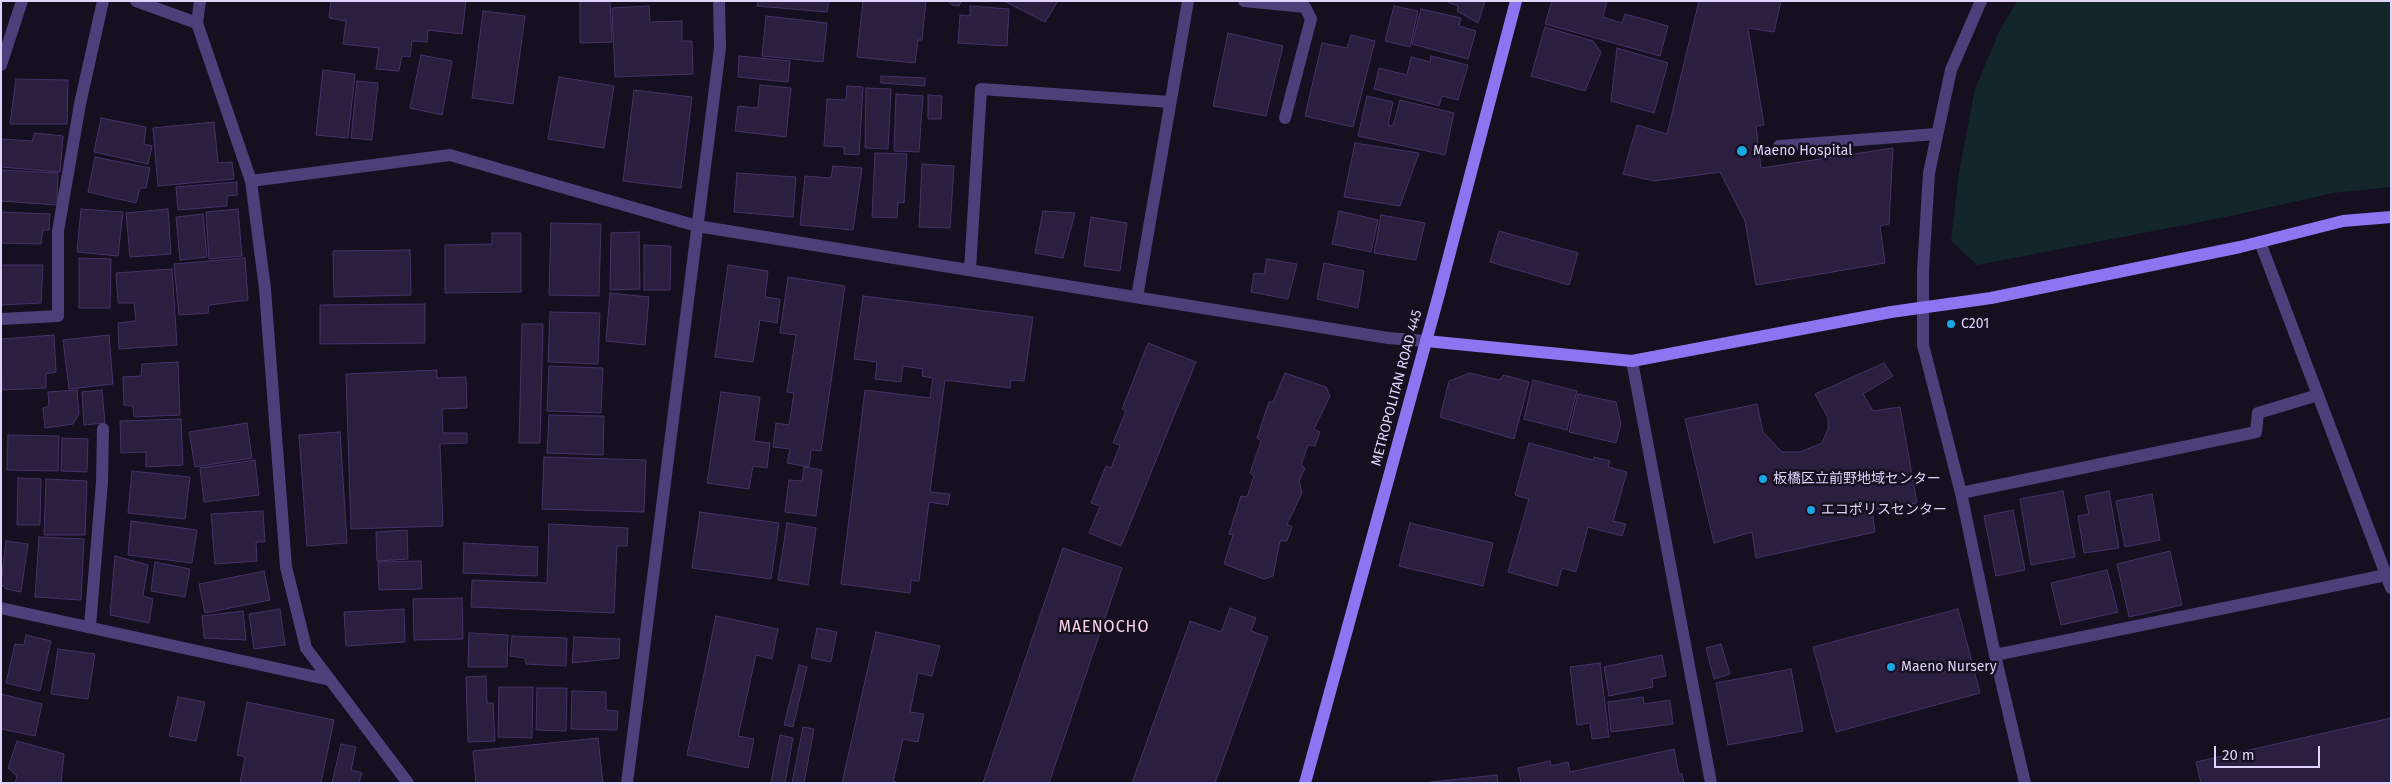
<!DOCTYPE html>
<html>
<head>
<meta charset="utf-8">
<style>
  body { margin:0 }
  #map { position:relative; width:2392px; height:784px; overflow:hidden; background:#150f20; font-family:"Fira Sans",sans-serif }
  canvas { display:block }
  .frame { position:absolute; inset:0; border:2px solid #dfd3fa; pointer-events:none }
  .scale { position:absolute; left:2214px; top:746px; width:106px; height:22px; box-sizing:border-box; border:2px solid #dfd3fa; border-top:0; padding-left:6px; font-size:15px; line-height:18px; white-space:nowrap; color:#dfd3fa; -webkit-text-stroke:4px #150f20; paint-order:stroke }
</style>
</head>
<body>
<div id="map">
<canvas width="2392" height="784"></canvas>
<div class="frame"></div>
<div class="scale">20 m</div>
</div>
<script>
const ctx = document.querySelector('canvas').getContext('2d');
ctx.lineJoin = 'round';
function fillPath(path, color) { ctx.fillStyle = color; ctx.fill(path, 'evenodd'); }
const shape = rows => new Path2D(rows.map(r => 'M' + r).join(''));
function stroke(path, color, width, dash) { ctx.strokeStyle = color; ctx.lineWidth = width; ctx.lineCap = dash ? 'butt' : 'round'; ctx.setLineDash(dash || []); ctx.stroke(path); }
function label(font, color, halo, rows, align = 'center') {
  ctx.font = font + ' "Fira Sans","Noto Sans JP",sans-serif'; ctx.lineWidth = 5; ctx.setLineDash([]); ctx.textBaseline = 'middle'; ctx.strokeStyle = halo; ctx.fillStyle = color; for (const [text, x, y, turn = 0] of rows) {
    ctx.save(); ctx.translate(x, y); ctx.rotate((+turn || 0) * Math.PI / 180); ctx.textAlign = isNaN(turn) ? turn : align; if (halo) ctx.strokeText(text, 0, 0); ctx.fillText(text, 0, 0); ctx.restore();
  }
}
fillPath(shape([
  [2017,1,2391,1,2391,187,2333,193,2226,217,1977,265,1951,241,1959,172,1975,89,1999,32]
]), '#13262a');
const building = shape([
  [331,1,466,1,462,34,428,30,427,42,412,41,410,57,402,56,399,71,376,69,379,48,343,44,346,21,329,18,331,1],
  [580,1,610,1,612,42,580,43,580,1],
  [758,1,829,1,827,12,757,6,758,1],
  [863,1,926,1,922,40,918,40,915,63,857,57,863,1],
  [948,1,961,1,959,6,952,5,948,1],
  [1004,1,1058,1,1045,22,1004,1],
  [1445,1,1485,1,1478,23,1457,11,1458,6,1445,1],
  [1552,1,1607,1,1603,17,1622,23,1625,14,1668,26,1660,56,1545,24,1552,1],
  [1699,1,1781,1,1774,32,1748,28,1764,125,1756,126,1761,168,1893,148,1889,224,1880,226,1885,263,1756,285,1745,221,1720,172,1654,181,1623,174,1637,125,1667,134,1699,1],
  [649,6,650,22,682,21,682,41,692,41,693,74,615,77,612,8,649,6],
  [970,6,1009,9,1007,46,958,43,960,15,970,16,970,6],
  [1394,6,1418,11,1410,47,1385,41,1394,6],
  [1421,9,1461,18,1459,26,1476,31,1468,59,1412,44,1421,9],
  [483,11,525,16,513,104,472,98,483,11],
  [766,16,827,23,823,62,762,56,766,16],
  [1545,27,1593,41,1601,52,1585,91,1531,76,1545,27],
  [1228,33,1283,46,1266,116,1213,106,1228,33],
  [1351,35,1375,41,1353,127,1305,116,1322,43,1347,48,1351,35],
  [1617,48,1668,63,1654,113,1611,101,1617,48],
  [421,55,452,61,442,115,410,108,421,55],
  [739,56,790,61,788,82,738,77,739,56],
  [1431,56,1468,65,1458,100,1442,96,1439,106,1374,89,1379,68,1407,75,1411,57,1430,62,1431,56],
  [323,70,355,74,348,138,316,135,323,70],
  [881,76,925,78,925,86,881,83,881,76],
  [559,77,614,86,604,148,548,139,559,77],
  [16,79,68,80,67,124,10,124,16,79],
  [357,81,378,83,372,140,351,138,357,81],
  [760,85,791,88,786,137,735,131,738,106,758,108,760,85],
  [847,86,863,87,859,155,844,154,844,147,824,146,827,99,846,100,847,86],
  [866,88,891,89,888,149,865,148,866,88],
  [634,90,692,97,681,188,623,181,634,90],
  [896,94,923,96,919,152,894,151,896,94],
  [928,95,942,96,941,119,928,119,928,95],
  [1367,96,1393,102,1388,125,1393,126,1400,100,1454,113,1445,155,1358,136,1367,96],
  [101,118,146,127,144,144,152,146,148,164,94,152,101,118],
  [214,122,218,163,232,162,234,179,158,186,153,128,214,122],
  [35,133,63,136,60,172,1,167,1,139,32,141,35,133],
  [1355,143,1419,153,1400,206,1344,197,1355,143],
  [875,153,907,154,904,203,898,202,897,218,872,217,875,153],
  [95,157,150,168,146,188,140,188,136,203,88,192,95,157],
  [922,164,954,166,950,228,919,227,922,164],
  [833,166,862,168,853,230,800,225,805,176,831,178,833,166],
  [1,170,58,173,57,205,1,201,1,170],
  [737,173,796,177,793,217,734,212,737,173],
  [237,182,237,195,227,196,227,206,178,210,176,187,237,182],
  [81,209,123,212,118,256,77,252,81,209],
  [168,209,171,254,130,257,126,213,168,209],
  [238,209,242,256,209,259,206,212,238,209],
  [1043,211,1075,213,1063,258,1035,253,1043,211],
  [1339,211,1378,220,1371,252,1332,244,1339,211],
  [1,212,50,214,49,230,43,230,41,244,1,243,1,212],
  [203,214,207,257,180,260,176,217,203,214],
  [1381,215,1425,223,1416,260,1374,253,1381,215],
  [1091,217,1127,223,1120,271,1084,266,1091,217],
  [551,223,601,224,599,296,549,295,551,223],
  [1499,231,1578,253,1569,285,1490,262,1499,231],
  [639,232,640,289,610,290,611,233,639,232],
  [492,233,521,233,521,292,445,293,445,245,492,244,492,233],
  [644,245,671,246,670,290,644,290,644,245],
  [410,250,411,295,334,297,333,251,410,250],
  [79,258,111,259,110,308,79,308,79,258],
  [245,258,248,300,209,305,208,313,179,315,174,264,245,258],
  [1267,259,1297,264,1288,299,1251,292,1254,273,1264,274,1267,259],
  [1324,263,1364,271,1358,308,1317,299,1324,263],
  [1,265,43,265,41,303,1,305,1,265],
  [728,265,768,271,765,297,780,299,777,323,760,320,753,362,715,357,728,265],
  [172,269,177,345,119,349,118,323,136,321,134,303,118,303,116,273,172,269],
  [788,277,845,286,821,451,811,450,809,467,787,463,790,449,773,447,776,423,789,425,794,393,787,392,796,335,780,333,788,277],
  [610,293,649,297,645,345,606,341,610,293],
  [863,296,1033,317,1024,381,1011,380,1010,388,945,380,930,492,950,494,948,505,929,502,919,581,911,580,910,593,841,584,865,390,930,398,933,378,922,376,923,369,903,366,901,382,875,379,877,362,854,359,863,296],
  [425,304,425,343,320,344,320,305,425,304],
  [550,312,600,313,598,364,548,362,550,312],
  [522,324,543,324,540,443,519,443,522,324],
  [54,335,56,372,46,374,46,388,2,390,1,339,54,335],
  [109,335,113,384,69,389,63,340,109,335],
  [1148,343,1196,362,1121,546,1089,533,1100,506,1091,503,1106,466,1111,468,1120,445,1113,443,1126,411,1122,409,1148,343],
  [178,362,180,415,134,417,133,406,124,405,123,377,141,376,142,364,178,362],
  [1884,363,1893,376,1863,394,1873,411,1900,407,1917,503,1872,510,1875,532,1756,558,1752,532,1714,543,1685,419,1757,404,1763,432,1782,452,1800,452,1822,443,1828,429,1828,418,1815,394,1884,363],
  [549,366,603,368,601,413,547,411,549,366],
  [437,370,437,378,466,377,467,408,442,409,443,433,467,433,467,443,440,444,443,526,351,529,346,374,437,370],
  [1285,373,1326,387,1330,396,1314,429,1320,432,1315,446,1308,445,1301,465,1305,468,1299,481,1302,493,1287,524,1292,527,1287,541,1280,541,1273,576,1264,579,1224,564,1233,535,1229,534,1241,496,1247,497,1254,476,1250,473,1261,441,1257,438,1269,402,1273,402,1285,373],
  [1470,373,1499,380,1504,375,1529,382,1514,439,1440,417,1449,381,1470,373],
  [1533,380,1577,391,1567,430,1524,419,1533,380],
  [77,390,79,414,73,424,45,428,43,408,49,406,48,392,77,390],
  [102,390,105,423,84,425,82,392,102,390],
  [721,392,760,397,754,441,770,443,767,468,753,466,749,489,707,483,721,392],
  [1578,394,1616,402,1621,424,1616,443,1569,432,1578,394],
  [549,415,604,416,603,455,547,453,549,415],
  [181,419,183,465,146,467,146,452,121,453,120,421,181,419],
  [247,423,252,458,195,467,189,432,247,423],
  [340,432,347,543,307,546,299,435,340,432],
  [8,435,59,436,58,471,7,470,8,435],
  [62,438,88,439,87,472,61,471,62,438],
  [1529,443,1593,460,1594,457,1610,461,1608,467,1627,472,1613,521,1626,524,1622,536,1588,527,1576,572,1562,568,1557,586,1508,572,1529,499,1515,495,1529,443],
  [544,457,646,460,644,512,542,509,544,457],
  [255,460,259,495,204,502,200,468,255,460],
  [804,467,822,470,816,516,785,512,789,480,802,481,804,467],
  [132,471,190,477,185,519,128,513,132,471],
  [18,478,41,479,40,525,17,525,18,478],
  [46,479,87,481,85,535,44,535,46,479],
  [2063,491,2075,557,2031,565,2020,499,2063,491],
  [2109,491,2119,548,2084,553,2078,516,2089,514,2085,496,2109,491],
  [2152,494,2160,540,2125,547,2116,501,2152,494],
  [2013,510,2025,570,1996,576,1984,516,2013,510],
  [263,511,265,542,256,542,257,561,215,564,211,514,263,511],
  [700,512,779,523,771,579,692,568,700,512],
  [131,521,197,530,192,563,128,555,131,521],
  [787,523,816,528,808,585,778,580,787,523],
  [1410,523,1493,543,1483,586,1399,566,1410,523],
  [549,524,628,528,627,546,617,546,614,613,471,607,472,580,547,583,549,524],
  [407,530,408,559,377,561,376,532,407,530],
  [39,537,84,539,81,600,35,597,39,537],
  [6,541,28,544,21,592,6,589,1,584,6,541],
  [464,543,538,547,537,576,463,573,464,543],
  [1063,548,1122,568,1049,783,983,783,1063,548],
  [2170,551,2182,605,2129,617,2117,564,2170,551],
  [115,556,148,565,143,596,153,599,149,623,110,615,115,556],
  [421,561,422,589,379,590,378,562,421,561],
  [155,562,190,569,185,597,151,591,155,562],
  [2107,570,2118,612,2061,625,2051,583,2107,570],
  [264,571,270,600,205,613,199,584,264,571],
  [462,598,463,639,414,640,413,599,462,598],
  [1230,608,1256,618,1251,631,1268,637,1215,783,1132,783,1190,621,1221,632,1230,608],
  [280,609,285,645,254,649,249,614,280,609],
  [404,609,405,642,346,646,344,612,404,609],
  [1958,609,1980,693,1836,732,1813,647,1958,609],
  [243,611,246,640,204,638,202,616,243,611],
  [716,616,778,629,772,659,756,655,738,736,754,739,748,768,687,755,716,616],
  [817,628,837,632,831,662,811,658,817,628],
  [876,632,940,646,932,676,918,673,910,712,924,714,918,742,903,739,893,781,899,783,842,783,876,632],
  [469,633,508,635,507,667,468,667,469,633],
  [26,635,51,641,40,691,6,683,15,644,24,645,26,635],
  [512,636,567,638,566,666,526,664,525,658,510,656,512,636],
  [574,637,620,639,619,658,572,663,574,637],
  [1721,644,1730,674,1714,679,1706,648,1721,644],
  [58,649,95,654,88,699,51,694,58,649],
  [1662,655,1666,676,1652,679,1653,687,1609,696,1604,667,1662,655],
  [1600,663,1609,737,1592,739,1590,723,1577,725,1570,667,1600,663],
  [799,665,807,667,793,727,784,725,799,665],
  [1791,669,1803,731,1728,745,1716,683,1791,669],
  [486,676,487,703,493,703,495,741,468,742,466,677,486,676],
  [499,687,533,687,532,738,498,737,499,687],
  [537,688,567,688,566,731,536,730,537,688],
  [572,691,606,692,606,710,618,711,617,730,571,729,572,691],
  [1,694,42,704,35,736,1,729,1,694],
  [178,697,205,702,196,741,169,736,178,697],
  [1643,697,1644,704,1670,700,1673,724,1611,732,1608,702,1643,697],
  [247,702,334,720,321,783,240,783,245,757,237,755,247,702],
  [2391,718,2391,783,2201,783,2196,762,2391,718],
  [803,727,814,729,804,783,792,783,803,727],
  [780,735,793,738,785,783,771,783,780,735],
  [598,738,603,783,476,783,473,751,598,738],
  [17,741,64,754,61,783,15,783,17,776,8,768,17,741],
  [341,744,356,747,351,770,362,773,359,783,332,783,341,744],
  [1674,749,1679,774,1682,774,1684,783,1521,783,1518,768,1550,761,1551,766,1568,762,1570,772,1674,749],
  [1497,775,1498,783,1431,782,1497,775]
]);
fillPath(building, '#2b1e3f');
stroke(building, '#473269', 1);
stroke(shape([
  [1244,1,1305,7,1311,19,1285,118],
  [1779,146,1936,134],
  [1961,493,2256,432,2258,413,2318,395]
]), '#4d3f7a', 12);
stroke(shape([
  [136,1,197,23],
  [200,1,197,23,251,181,265,289,286,567,306,648,408,783],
  [1981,1,1951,70,1929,173,1923,271,1923,345,1961,493,1995,655,2025,783],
  [1,65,22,1],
  [251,181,450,155,697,226,1388,338,1426,341],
  [2260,242,2391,588],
  [970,270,981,89,1170,102],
  [1137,297,1188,1],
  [1,319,58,316,58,231,80,104,103,1],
  [1632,361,1711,783],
  [1,608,330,680],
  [90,626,102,482,103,429],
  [1995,655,2386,575],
  [627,783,720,48,719,1]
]), '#4d3f7a', 12);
stroke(shape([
  [1426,341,1632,361,1891,312,1991,298,2240,247,2343,221,2391,217],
  [1305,783,1439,294,1516,1]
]), '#8e74f0', 12);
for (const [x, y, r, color] of [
  [1742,151,6,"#18a8e2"],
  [1951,324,5,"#18a8e2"],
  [1763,479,5,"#18a8e2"],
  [1811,510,5,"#18a8e2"],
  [1891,667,5,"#18a8e2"]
]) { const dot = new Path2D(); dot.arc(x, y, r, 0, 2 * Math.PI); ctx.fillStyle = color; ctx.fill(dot); stroke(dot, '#150f20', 2); }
label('14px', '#dfd3fa', '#150f20', [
  ["Maeno Hospital",1753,151],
  ["C201",1961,324],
  ["板橋区立前野地域センター",1773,479],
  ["エコポリスセンター",1821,510],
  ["Maeno Nursery",1901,667]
], 'left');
label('14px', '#dfd3fa', '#150f20', [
  ["METROPOLITAN ROAD 445",1397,388,-75]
]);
ctx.letterSpacing = '1px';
label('16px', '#fbd5e6', '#150f20', [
  ["MAENOCHO",1104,628]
]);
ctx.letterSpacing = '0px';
</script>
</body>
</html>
